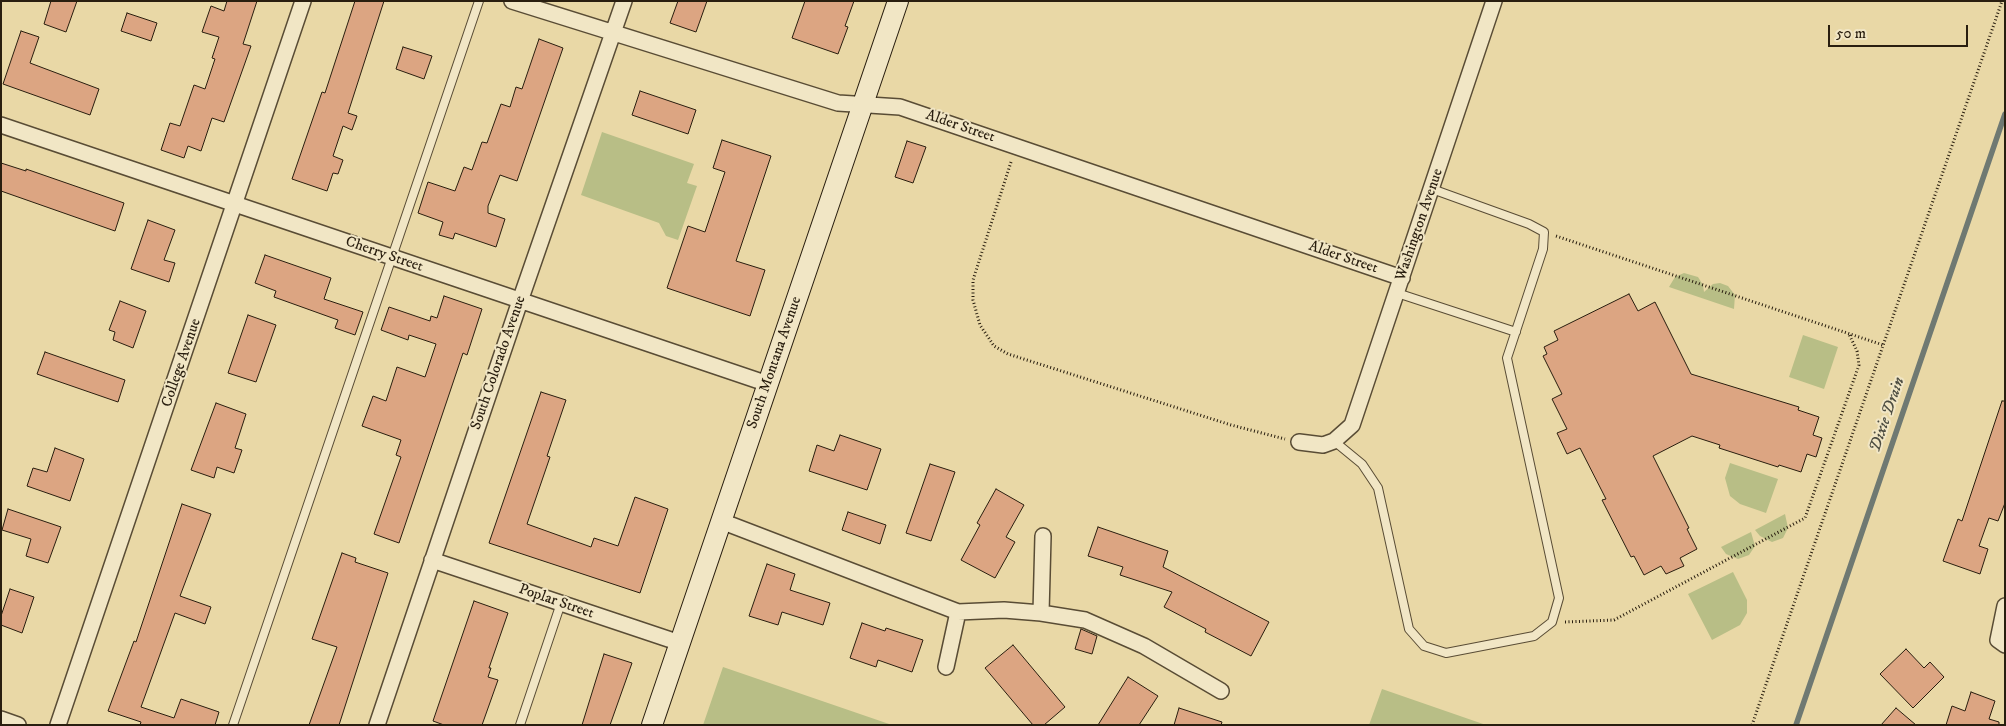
<!DOCTYPE html>
<html>
<head>
<meta charset="utf-8">
<style>
  body { margin:0 }
  #map { position:relative; width:2006px; height:726px; overflow:hidden; background:#e9d8a6; font-family:"IM FELL DW Pica",serif }
  canvas { display:block }
  .frame { position:absolute; inset:0; border:2px solid #291e0f; pointer-events:none }
  .scale { position:absolute; left:1828px; top:25px; width:140px; height:22px; box-sizing:border-box; border:2px solid #291e0f; border-top:0; padding-left:6px; font-size:15px; line-height:18px; white-space:nowrap; color:#291e0f; -webkit-text-stroke:4px #f1e6c5; paint-order:stroke }
</style>
</head>
<body>
<div id="map">
<canvas width="2006" height="726"></canvas>
<div class="frame"></div>
<div class="scale">50 m</div>
</div>
<script>
const ctx = document.querySelector('canvas').getContext('2d');
ctx.lineJoin = 'round';
function fillPath(path, color) { ctx.fillStyle = color; ctx.fill(path, 'evenodd'); }
const shape = rows => new Path2D(rows.map(r => 'M' + r).join(''));
function stroke(path, color, width, dash) { ctx.strokeStyle = color; ctx.lineWidth = width; ctx.lineCap = dash ? 'butt' : 'round'; ctx.setLineDash(dash || []); ctx.stroke(path); }
function label(font, color, halo, rows, align = 'center') {
  ctx.font = font + ' "IM FELL DW Pica",serif'; ctx.lineWidth = 4; ctx.setLineDash([]); ctx.textBaseline = 'middle'; ctx.strokeStyle = halo; ctx.fillStyle = color; for (const [text, x, y, turn = 0] of rows) {
    ctx.save(); ctx.translate(x, y); ctx.rotate((+turn || 0) * Math.PI / 180); ctx.textAlign = isNaN(turn) ? turn : align; if (halo) ctx.strokeText(text, 0, 0); ctx.fillText(text, 0, 0); ctx.restore();
  }
}
fillPath(shape([
  [602,132,694,164,687,183,697,186,678,240,666,236,659,223,581,195],
  [1684,273,1698,277,1703,285,1704,292,1713,284,1720,283,1728,286,1735,295,1734,309,1669,287,1675,277],
  [1803,335,1838,347,1824,389,1789,377],
  [1730,463,1778,479,1766,513,1740,504,1730,496,1725,478],
  [1785,514,1788,528,1783,538,1772,542,1760,536,1755,530],
  [1751,532,1755,546,1749,555,1738,559,1726,554,1721,547],
  [1733,572,1747,600,1747,613,1740,625,1712,640,1688,594],
  [723,667,892,725,703,725],
  [1382,689,1486,725,1369,725]
]), '#b8be86');
stroke(shape([
  [1796,725,2005,114]
]), '#6f7972', 5.5);
const building = shape([
  [51,1,77,1,66,32,44,24,51,1],
  [227,1,257,1,243,44,251,46,224,122,212,118,201,151,188,146,184,158,161,150,170,123,180,126,194,85,205,89,215,59,212,58,219,37,202,32,211,6,224,11,227,1],
  [355,1,384,1,348,113,357,116,352,130,343,126,333,156,343,160,338,174,333,173,327,191,292,179,322,92,325,93,355,1],
  [678,1,707,1,696,32,670,23,678,1],
  [805,1,854,1,845,26,848,27,838,54,792,38,805,1],
  [127,13,157,23,151,41,121,31,127,13],
  [21,31,39,37,30,63,99,89,90,115,3,84,21,31],
  [539,39,563,48,517,181,500,175,488,206,488,213,505,219,496,247,455,233,453,239,439,235,443,222,418,213,428,182,455,191,464,167,472,170,482,142,487,143,501,104,510,107,516,87,522,89,539,39],
  [403,47,432,56,424,79,396,69,403,47],
  [640,91,696,110,688,134,632,115,640,91],
  [722,140,771,156,736,261,765,270,750,316,667,288,688,226,705,232,725,172,713,168,722,140],
  [907,141,926,147,913,183,895,177,907,141],
  [1,163,26,171,26,169,124,203,115,231,1,191,1,163],
  [148,220,175,230,164,260,175,263,169,282,131,269,148,220],
  [265,255,331,278,324,299,363,312,355,335,335,328,338,320,274,297,276,291,255,283,265,255],
  [1629,294,1638,311,1655,302,1691,374,1799,407,1798,410,1819,417,1813,435,1822,438,1816,457,1807,454,1801,472,1779,465,1778,467,1719,448,1720,445,1692,436,1653,456,1689,528,1687,529,1697,549,1680,558,1684,566,1666,574,1661,566,1644,575,1634,556,1631,557,1602,500,1606,499,1580,448,1567,454,1557,433,1567,429,1552,399,1562,394,1543,356,1547,354,1544,347,1558,340,1554,331,1629,294],
  [444,296,482,309,467,355,463,353,399,543,374,534,401,457,396,455,401,440,362,426,373,396,386,401,397,367,425,377,436,344,409,335,408,340,381,330,389,307,430,321,431,316,437,318,444,296],
  [120,301,146,311,133,348,113,340,115,332,109,330,120,301],
  [248,315,276,325,256,382,228,373,248,315],
  [45,352,125,380,118,402,37,374,45,352],
  [541,392,566,400,547,456,550,457,527,524,591,547,594,538,618,546,635,497,668,509,640,593,489,543,541,392],
  [2002,401,2005,401,2005,503,1998,521,1989,518,1979,546,1988,549,1980,574,1943,561,1958,519,1962,521,2002,401],
  [216,403,246,414,235,448,242,450,234,473,217,467,214,478,191,470,216,403],
  [840,435,881,449,867,490,809,471,817,445,834,451,840,435],
  [55,448,84,459,70,501,27,486,33,468,47,472,55,448],
  [930,464,955,472,931,541,906,533,930,464],
  [996,489,1024,505,1006,537,1015,542,995,578,961,560,980,525,977,523,996,489],
  [182,504,211,514,180,596,211,607,205,624,175,613,141,707,174,718,181,699,219,712,215,725,140,725,141,722,108,711,134,641,136,642,182,504],
  [8,509,61,527,48,563,26,556,31,539,2,530,8,509],
  [848,512,886,525,880,544,842,530,848,512],
  [1098,527,1168,551,1163,567,1269,622,1251,656,1205,632,1206,629,1164,607,1172,592,1120,575,1123,567,1088,556,1098,527],
  [342,553,356,558,355,562,388,573,339,725,309,725,337,647,312,639,342,553],
  [767,564,795,574,790,590,830,603,823,625,782,612,778,625,749,616,767,564],
  [10,589,34,597,22,633,1,625,1,616,10,589],
  [474,601,508,613,489,668,491,668,488,677,498,680,482,725,444,725,433,721,474,601],
  [862,623,885,631,886,628,923,640,912,672,878,660,876,667,850,658,862,623],
  [1081,629,1097,636,1092,654,1075,649,1081,629],
  [1013,645,1065,707,1044,725,1033,725,985,668,1013,645],
  [1906,649,1924,668,1930,662,1944,677,1913,708,1880,674,1906,649],
  [604,654,632,663,610,725,582,725,604,654],
  [1128,677,1158,696,1139,725,1098,725,1128,677],
  [1971,692,1995,701,1989,719,1999,722,1999,725,1946,725,1952,706,1965,711,1971,692],
  [1179,708,1222,722,1221,725,1174,725,1179,708],
  [1896,708,1916,725,1881,725,1896,708]
]);
fillPath(building, '#dca582');
stroke(building, '#291e0f', 1);
const lane = shape([
  [1397,293,1516,332],
  [1334,441,1362,464,1378,488,1409,629,1424,646,1446,653,1534,636,1552,622,1559,598,1507,358,1543,249,1544,232,1529,224,1432,189],
  [233,725,479,1],
  [520,725,561,603]
]);
const street = shape([
  [512,1,838,103,900,107,1402,278],
  [1,125,768,384],
  [1299,442,1323,445,1334,441,1352,425,1494,1],
  [721,521,958,612,1004,610,1041,613,1085,620,1144,646,1221,691],
  [432,560,680,643],
  [2005,606,1998,640,2005,645],
  [1041,613,1043,536],
  [946,667,958,612],
  [1,719,18,725],
  [58,725,303,1],
  [377,725,520,301,624,1]
]);
const secondary = shape([
  [652,725,898,1]
]);
stroke(lane, '#594c35', 10);
stroke(street, '#594c35', 18);
stroke(secondary, '#291e0f', 22);
stroke(shape([
  [1011,162,973,280,973,300,980,325,994,346,1008,354,1231,425,1285,439],
  [1556,236,1883,345],
  [1565,622,1614,620,1805,518,1859,365,1857,351,1849,334],
  [1752,725,2002,1]
]), '#291e0f', 3, [1, 2.5]);
stroke(lane, '#f1e6c5', 8);
stroke(street, '#f1e6c5', 15);
stroke(secondary, '#f1e6c5', 20);
label('15px', '#291e0f', '#f1e6c5', [
  ["Alder Street",960,127,19],
  ["Washington Avenue",1420,225,-71],
  ["Cherry Street",384,255,19],
  ["Alder Street",1343,258,19],
  ["College Avenue",182,363,-71],
  ["South Colorado Avenue",499,363,-71],
  ["South Montana Avenue",775,363,-71],
  ["Poplar Street",556,602,19]
]);
label('italic 16px', '#4c4c41', '#f1e6c5', [
  ["Dixie Drain",1888,415,-71]
]);
</script>
</body>
</html>
